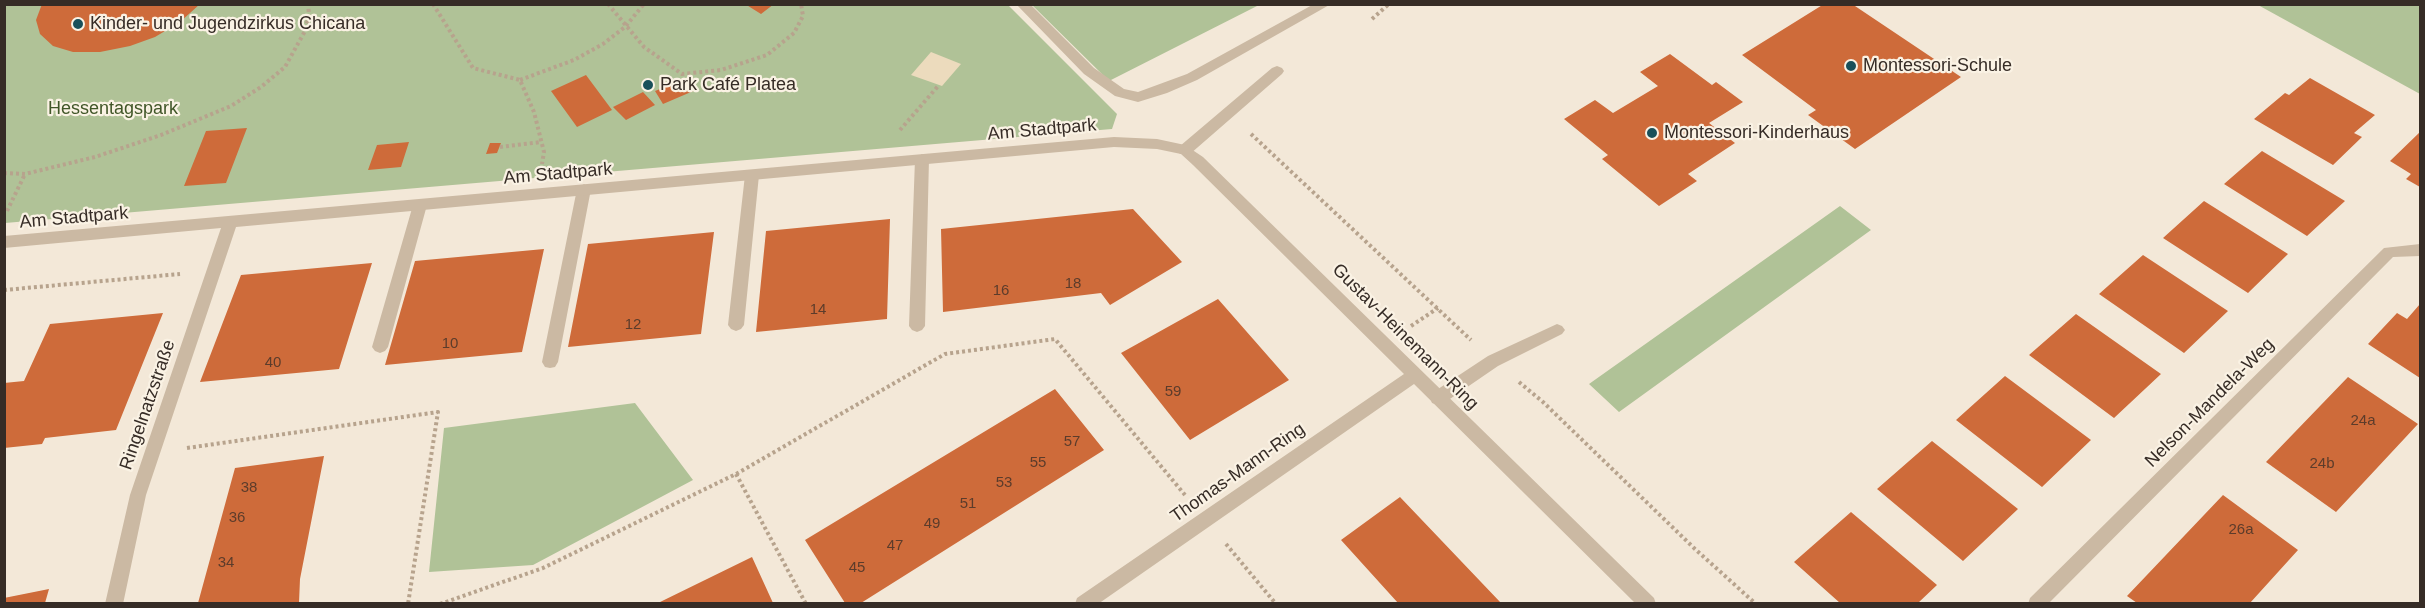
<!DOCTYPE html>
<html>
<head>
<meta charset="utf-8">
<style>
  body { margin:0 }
  #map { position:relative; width:2425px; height:608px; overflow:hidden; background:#f3e8d8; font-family:Helvetica,sans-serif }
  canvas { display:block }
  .frame { position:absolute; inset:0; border:6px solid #362c26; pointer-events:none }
</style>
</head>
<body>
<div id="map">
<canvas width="2425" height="608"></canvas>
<div class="frame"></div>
</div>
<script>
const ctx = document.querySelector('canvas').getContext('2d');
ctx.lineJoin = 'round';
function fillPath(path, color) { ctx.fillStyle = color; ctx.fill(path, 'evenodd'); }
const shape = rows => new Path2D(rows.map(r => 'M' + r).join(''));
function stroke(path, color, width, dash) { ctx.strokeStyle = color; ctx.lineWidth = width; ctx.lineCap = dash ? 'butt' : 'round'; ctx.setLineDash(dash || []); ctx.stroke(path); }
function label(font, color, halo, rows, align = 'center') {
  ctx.font = font + ' Helvetica,sans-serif'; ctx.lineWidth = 4.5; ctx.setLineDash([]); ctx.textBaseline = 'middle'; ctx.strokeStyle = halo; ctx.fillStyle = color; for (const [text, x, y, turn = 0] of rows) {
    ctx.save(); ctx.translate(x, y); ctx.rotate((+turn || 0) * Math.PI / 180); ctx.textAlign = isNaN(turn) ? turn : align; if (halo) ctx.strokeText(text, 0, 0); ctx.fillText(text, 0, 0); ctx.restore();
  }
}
fillPath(shape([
  [5,5,1008,5,1117,114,1112,129,5,223],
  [1032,5,1259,5,1109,81],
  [2258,5,2420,5,2420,94],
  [1840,206,1871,230,1619,412,1589,384],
  [635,403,693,480,533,565,429,572,444,428]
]), '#b0c297');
fillPath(shape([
  [931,52,961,64,942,86,911,75]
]), '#ecdbbd');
fillPath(shape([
  [42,4,200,4,180,22,155,37,130,46,100,52,73,52,53,46,40,34,36,20],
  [745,4,774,4,761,14],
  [1824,4,1852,4,1961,77,1855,149,1808,115,1816,110,1742,55],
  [1670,54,1712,85,1716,82,1743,102,1709,123,1735,143,1688,174,1697,181,1659,206,1602,159,1608,155,1564,119,1595,100,1613,113,1658,86,1640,72],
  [586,75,612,110,577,127,551,91],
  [690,77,698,89,663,104,655,91],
  [2310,78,2375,115,2354,133,2362,137,2333,165,2254,119,2285,93,2289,95],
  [643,92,655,105,626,120,613,107],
  [247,128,226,183,184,186,206,131],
  [2420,132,2420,187,2406,179,2411,174,2390,161],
  [409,142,401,167,368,170,377,145],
  [490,143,501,143,497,153,486,154],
  [2262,151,2345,201,2307,236,2224,184],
  [2204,201,2288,254,2248,293,2163,238],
  [1133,209,1182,262,1110,305,1101,293,943,312,941,229],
  [890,219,887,319,756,332,766,231],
  [714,232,701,334,568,347,588,244],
  [544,249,522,352,385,365,415,261],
  [2143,255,2228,311,2184,353,2099,294],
  [372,263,339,369,200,382,241,275],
  [1218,299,1289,380,1190,440,1121,353],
  [2420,304,2420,378,2368,344,2397,313,2407,319],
  [163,313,116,430,45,438,42,444,4,448,4,383,24,381,50,324],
  [2076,314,2161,374,2114,418,2029,355],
  [2005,376,2091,440,2042,487,1956,420],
  [2348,377,2418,424,2336,512,2266,462],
  [1055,389,1104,450,861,603,845,603,805,540],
  [1932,441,2018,509,1963,561,1877,489],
  [324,456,300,579,299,603,198,603,235,468],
  [2223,495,2298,550,2250,603,2137,603,2127,596],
  [1400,497,1501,603,1398,603,1341,540],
  [1851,512,1937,585,1918,603,1840,603,1794,562],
  [752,557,773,603,658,603],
  [49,589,45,603,4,603,4,598]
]), '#ce6b3a');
stroke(shape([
  [433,4,473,68,520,80,534,112,544,152,542,164],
  [608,4,644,47,682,74,721,70,767,55,794,33,803,16,801,4],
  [1372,19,1389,4],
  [520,80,574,60,603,44,625,27,644,4],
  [900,130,939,85],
  [1251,134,1471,340],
  [500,147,541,142],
  [4,173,25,174,95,157,161,135,231,106,261,87,285,67,305,31,309,15,308,4],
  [7,211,25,174],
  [4,290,180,274],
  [1411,326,1438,308],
  [1519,382,1543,402,1695,549,1756,604],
  [187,448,438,412,408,604],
  [736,474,806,604],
  [1226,544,1276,604],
  [440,604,543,568,736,474,945,354,1055,339,1185,495]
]), '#b7a38d', 4, [3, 3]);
fillPath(shape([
  [1016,4,1030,4,1094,68,1124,89,1138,92,1187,74,1314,4,1331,4,1197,80,1167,93,1138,102,1115,96,1084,74,1016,4],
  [1277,66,1282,68,1284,71,1282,74,1190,154,1180,154,1178,150,1180,146,1272,68,1277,66],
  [922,154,929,159,925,326,922,330,917,332,912,330,909,326,915,159,922,154],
  [752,170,759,175,744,325,741,329,736,331,731,329,728,325,745,175,752,170],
  [584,184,591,189,558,362,555,367,550,368,545,367,542,362,577,189,584,184],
  [420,200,427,205,388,347,385,351,380,353,375,351,372,347,413,205,420,200],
  [1557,324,1562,326,1565,330,1562,334,1498,366,1444,403,1438,405,1432,403,1430,398,1432,393,1488,356,1557,324]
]), '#cbb9a3');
fillPath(shape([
  [1114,137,1157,139,1185,145,1203,157,1654,598,1656,604,1636,604,1414,384,1098,604,1075,604,1077,598,1404,374,1193,165,1181,154,1157,149,1114,147,236,227,146,495,123,604,105,604,130,495,221,228,4,248,4,236,1114,137],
  [2420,244,2420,256,2393,257,2048,604,2028,604,2030,598,2384,248,2420,244]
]), '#cbb9a3');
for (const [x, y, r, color] of [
  [78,24,6,"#19505a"],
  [1851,66,6,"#19505a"],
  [648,85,6,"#19505a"],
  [1652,133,6,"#19505a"]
]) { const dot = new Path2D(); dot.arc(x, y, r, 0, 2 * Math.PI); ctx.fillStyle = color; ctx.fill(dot); stroke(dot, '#faf2e4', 2); }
label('15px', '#5c3c2b', null, [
  ["18",1073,284],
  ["16",1001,291],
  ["14",818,310],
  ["12",633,325],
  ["10",450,344],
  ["40",273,363],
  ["59",1173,392],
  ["24a",2363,421],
  ["57",1072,442],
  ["55",1038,463],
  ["24b",2322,464],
  ["53",1004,483],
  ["38",249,488],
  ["51",968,504],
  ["36",237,518],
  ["49",932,524],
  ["26a",2241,530],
  ["47",895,546],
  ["34",226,563],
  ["45",857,568]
]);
label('18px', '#362c26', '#faf2e4', [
  ["Kinder- und Jugendzirkus Chicana",90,24],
  ["Montessori-Schule",1863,66],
  ["Park Café Platea",660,85],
  ["Montessori-Kinderhaus",1664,133]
], 'left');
label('18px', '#415628', '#faf2e4', [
  ["Hessentagspark",113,109]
]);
label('18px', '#362c26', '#faf2e4', [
  ["Am Stadtpark",1042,130,-5],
  ["Am Stadtpark",558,174,-5],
  ["Am Stadtpark",74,218,-5],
  ["Gustav-Heinemann-Ring",1405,337,45],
  ["Nelson-Mandela-Weg",2210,403,-45],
  ["Ringelnatzstraße",148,405,-71],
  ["Thomas-Mann-Ring",1238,473,-35]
]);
</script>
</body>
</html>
